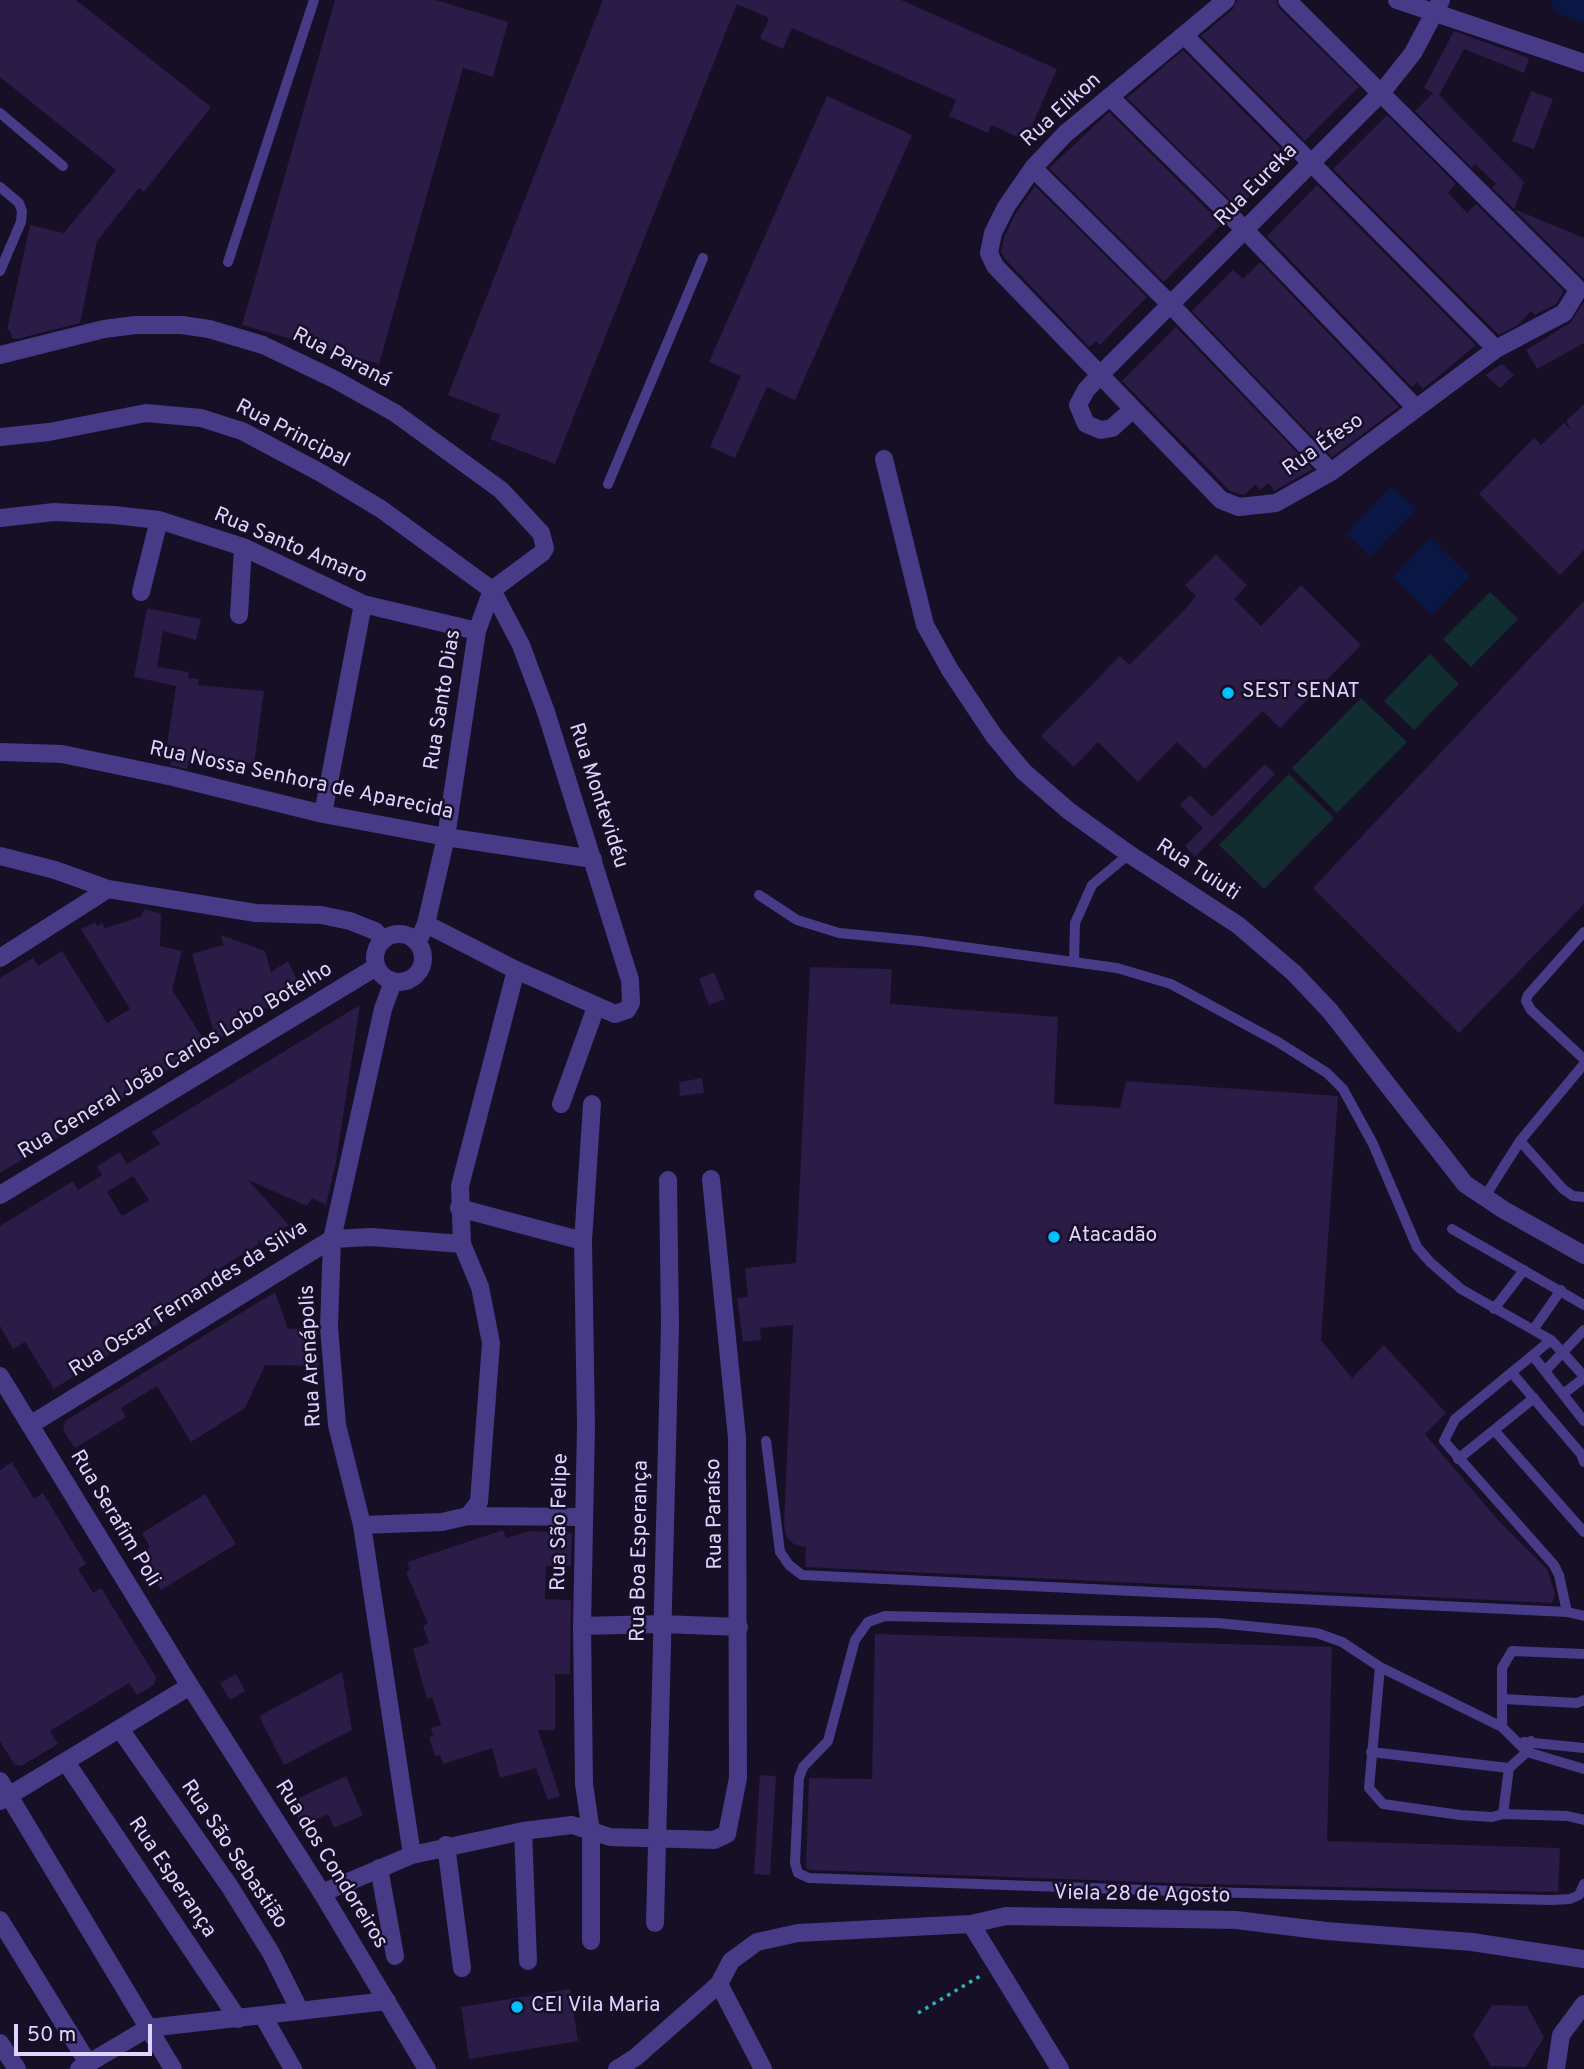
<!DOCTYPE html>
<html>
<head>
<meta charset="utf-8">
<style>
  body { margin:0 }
  #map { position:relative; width:1584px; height:2069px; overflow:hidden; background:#160f26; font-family:Overpass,sans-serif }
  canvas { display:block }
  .scale { position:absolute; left:14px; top:2024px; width:138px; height:32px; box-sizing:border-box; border:4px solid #dfd4ff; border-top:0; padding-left:9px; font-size:21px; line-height:24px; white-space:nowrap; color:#dfd4ff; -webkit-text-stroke:5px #160f26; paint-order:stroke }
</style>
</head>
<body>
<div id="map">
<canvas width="1584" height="2069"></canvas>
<div class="scale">50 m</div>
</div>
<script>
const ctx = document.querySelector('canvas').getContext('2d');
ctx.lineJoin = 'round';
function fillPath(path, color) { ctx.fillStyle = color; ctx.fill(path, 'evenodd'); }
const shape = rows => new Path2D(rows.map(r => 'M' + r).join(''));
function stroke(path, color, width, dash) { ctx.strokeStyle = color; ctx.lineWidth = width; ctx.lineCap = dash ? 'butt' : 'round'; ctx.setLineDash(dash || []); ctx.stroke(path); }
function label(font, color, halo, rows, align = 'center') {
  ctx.font = font + ' Overpass,sans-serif'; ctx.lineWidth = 5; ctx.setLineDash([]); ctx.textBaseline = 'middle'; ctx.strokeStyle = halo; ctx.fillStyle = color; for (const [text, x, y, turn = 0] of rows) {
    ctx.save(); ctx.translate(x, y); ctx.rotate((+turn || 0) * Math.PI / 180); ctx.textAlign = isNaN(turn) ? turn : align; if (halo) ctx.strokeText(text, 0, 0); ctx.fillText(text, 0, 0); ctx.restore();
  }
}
fillPath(shape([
  [1490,592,1518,619,1471,667,1443,639],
  [1430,654,1459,684,1414,730,1384,701],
  [1361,698,1407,742,1337,813,1292,768],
  [1289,774,1334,818,1264,889,1219,845]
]), '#122d30');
fillPath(shape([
  [1391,486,1416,509,1370,557,1346,534],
  [1430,538,1470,576,1432,615,1393,577]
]), '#0a1745');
stroke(shape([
  [1568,0,1584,5]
]), '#0a1745', 33);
fillPath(shape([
  [0,0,76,0,211,107,144,192,139,188,97,241,80,323,17,339,12,338,10,331,7,330,30,225,64,233,116,170,0,77],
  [335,0,436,0,508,22,493,77,463,68,379,364,242,325],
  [603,0,901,0,1057,69,1028,135,1023,133,1020,138,991,125,988,133,949,116,956,100,792,28,783,49,767,42,760,38,769,18,737,4,555,464,490,439,500,415,448,395],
  [1237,0,1276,0,1279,8,1359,87,1305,141,1201,36,1233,9],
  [1454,31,1529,58,1524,73,1464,49,1439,95,1524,182,1514,209,1492,188,1496,184,1475,164,1472,168,1415,111,1433,93,1424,88],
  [1183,50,1289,157,1238,208,1127,98],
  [1531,91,1553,99,1534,149,1512,141],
  [827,96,912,135,795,400,767,387,735,458,710,447,741,376,709,362],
  [1109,112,1222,224,1164,282,1049,168],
  [1387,115,1456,184,1448,193,1467,213,1476,204,1564,291,1556,304,1535,315,1531,311,1518,325,1499,335,1333,169],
  [1317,185,1476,345,1423,389,1417,382,1412,387,1267,236],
  [1035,186,1147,297,1100,345,1096,341,1089,347,1005,259,1001,252,1004,237,1016,213],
  [1514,209,1584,238,1584,279],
  [1260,262,1399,407,1332,457,1192,311,1233,270,1243,279],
  [1584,302,1584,343,1537,369,1526,350,1570,323],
  [1176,327,1313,469,1274,491,1269,483,1260,490,1256,484,1244,495,1230,491,1122,381],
  [1502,364,1514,375,1500,388,1485,375],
  [1584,404,1584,550,1560,575,1479,494,1534,438,1541,445,1564,423,1572,431,1566,421],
  [1216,554,1247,585,1234,599,1261,626,1301,585,1361,645,1280,728,1263,711,1205,769,1177,742,1138,782,1098,742,1074,767,1041,736,1120,656,1129,665,1188,606,1196,596,1185,585],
  [1584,601,1584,904,1459,1033,1313,888],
  [147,608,201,619,196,640,163,631,157,667,189,672,188,678,199,679,198,685,264,691,254,764,191,754,187,769,170,765,175,746,167,745,176,686,134,677],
  [1265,764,1275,774,1195,857,1185,846,1203,828,1180,805,1190,795,1212,817],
  [144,909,161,914,160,946,182,951,172,990,208,1046,0,1173,0,978,33,958,38,966,62,951,107,1023,130,1009,81,929,95,922,97,926,102,923,105,928,141,917],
  [221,935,265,951,271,972,288,961,300,986,216,1041,192,954,223,945],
  [810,967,892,969,890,1004,1058,1017,1054,1104,1120,1108,1126,1081,1338,1096,1321,1340,1352,1378,1384,1345,1446,1413,1425,1434,1499,1521,1547,1569,1555,1594,1552,1603,805,1567,806,1547,795,1545,786,1537,784,1524,793,1325,760,1328,761,1340,743,1342,737,1298,748,1297,745,1268,796,1263],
  [714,972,725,999,709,1005,699,979],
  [360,1005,336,1162,326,1205,312,1198,307,1206,248,1180,289,1225,261,1243,257,1239,259,1244,200,1281,204,1287,162,1313,166,1319,138,1336,130,1332,110,1344,110,1354,54,1389,25,1342,13,1349,0,1326,0,1226,73,1181,78,1190,102,1175,97,1166,120,1152,127,1164,160,1144,152,1132],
  [133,1176,149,1200,122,1216,107,1192],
  [702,1078,704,1093,680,1096,679,1082],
  [275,1292,288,1329,316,1327,319,1366,265,1365,245,1408,191,1442,157,1386,121,1408,126,1417,75,1448,63,1430,65,1421],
  [12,1462,34,1499,43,1493,86,1564,78,1569,93,1593,101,1588,156,1677,154,1685,137,1695,129,1683,50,1731,58,1744,21,1766,14,1764,0,1741,0,1470],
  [205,1494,236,1544,161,1590,140,1554,150,1547,142,1533],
  [503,1530,506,1538,530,1531,572,1533,571,1566,546,1566,545,1599,571,1600,570,1674,555,1674,555,1730,538,1730,560,1796,548,1800,536,1768,500,1778,492,1748,443,1764,440,1755,435,1756,429,1737,433,1736,431,1728,441,1725,432,1697,427,1699,413,1649,429,1643,423,1626,428,1624,406,1572,410,1570,407,1562],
  [875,1634,1332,1647,1327,1841,1560,1848,1558,1892,1201,1884,811,1870,806,1868,809,1778,872,1779],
  [342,1672,352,1730,284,1765,259,1716],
  [236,1674,245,1691,230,1700,220,1683],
  [760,1775,776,1776,770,1875,754,1874],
  [346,1776,363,1815,334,1828,328,1814,303,1826,288,1803],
  [570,1989,578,2041,469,2059,461,2007],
  [1492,2005,1527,2006,1544,2037,1526,2067,1491,2066,1473,2035]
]), '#2a1b47');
stroke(shape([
  [918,2013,982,1975]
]), '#2eaeb9', 3.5, [3.5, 5]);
stroke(shape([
  [0,113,63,166],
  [0,187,19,203,22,211,21,222,0,271],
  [228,262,314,0],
  [608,484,703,258],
  [759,895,797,920,839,933,920,941,1117,968,1171,984,1278,1042,1327,1073,1343,1089,1373,1144,1417,1247,1430,1262,1461,1289,1551,1340,1584,1376],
  [1584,932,1528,995,1526,1001,1531,1010,1584,1059],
  [1074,962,1075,923,1092,885,1129,854],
  [1520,1141,1563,1189,1573,1196,1584,1197],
  [1484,1198,1520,1141,1584,1064],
  [1452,1229,1584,1305],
  [1494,1309,1524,1270],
  [1533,1330,1561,1290],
  [1551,1340,1455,1419,1444,1441,1554,1565,1559,1575,1567,1612,1584,1616],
  [1533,1356,1584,1421],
  [1545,1371,1584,1330],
  [1512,1373,1581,1454,1584,1462],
  [1563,1394,1584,1378],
  [1494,1430,1584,1532],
  [766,1441,780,1552,789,1565,802,1575,1567,1612],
  [1458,1459,1534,1398],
  [1380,1667,1369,1788,1383,1804,1460,1815,1492,1817,1503,1814,1509,1768,1527,1752,1531,1741],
  [1503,1699,1577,1703,1584,1700],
  [1502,1727,1502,1668,1512,1651,1584,1654],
  [1524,1742,1584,1748],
  [1371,1752,1509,1768],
  [1584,1769,1527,1752,1502,1727,1380,1667,1342,1642,1317,1633,1218,1623,885,1616,868,1622,855,1640,828,1741,803,1767,799,1778,795,1863,798,1873,809,1878,1201,1892,1552,1900,1570,1899,1579,1895,1584,1884],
  [1503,1814,1567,1816,1584,1820]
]), '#473a86', 10);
stroke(shape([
  [468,1516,584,1517],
  [362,1525,442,1522,468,1516,479,1502,491,1343,480,1287,462,1244],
  [617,2069,636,2057,719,1984,763,2069]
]), '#473a86', 18);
stroke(shape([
  [1226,0,1065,134,1033,168,1006,207,993,233,989,253,995,266,1221,500,1239,507,1276,503,1331,472,1496,349,1564,313,1577,292,1576,287,1287,0],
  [1397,0,1584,63],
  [1185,36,1496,349],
  [1110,97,1245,230,1415,407],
  [1033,168,1170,304,1331,472],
  [0,355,104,329,135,325,182,325,209,329,263,345,334,379,395,413,501,490,541,533,545,548,542,553,492,590],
  [1133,409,1112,428,1101,430,1086,424,1078,405,1086,390,1102,373,1382,92,1413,53,1441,0],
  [0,437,49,432,146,413,201,418,242,431,321,473,381,509,492,590,521,645,546,712,630,980,631,1003,627,1010,615,1014,516,970,426,924],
  [884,459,925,625,950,670,994,736,1024,772,1069,811,1129,854,1238,925,1294,973,1330,1011,1465,1184,1504,1210,1584,1255],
  [0,518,54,512,114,515,159,520,243,547,363,604,477,631],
  [141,592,159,520],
  [239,615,243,547],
  [0,752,62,754,173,777,323,814,446,837,593,859],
  [323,814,363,604],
  [0,856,55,870,108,889,256,913,321,915,350,921,375,931,383,939],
  '375 958a24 24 0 1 1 48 0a24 24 0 1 1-48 0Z',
  [418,941,426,924,446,837,477,631,492,590],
  [0,958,108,889],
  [393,982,383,1009,332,1239,329,1327,337,1425,362,1525,412,1855],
  [561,1104,596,1007],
  [0,1195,376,967],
  [459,1208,583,1241],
  [30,1425,332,1239,371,1237,462,1244,460,1186,516,970],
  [582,1626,662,1624,739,1627],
  [120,1729,230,1887,271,1953,300,2011],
  [66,1762,238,2019],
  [0,1781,173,2069],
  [0,1801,190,1686],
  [523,1831,528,1961],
  [446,1845,462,1968],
  [379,1868,395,1956],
  [322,1893,412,1855,523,1831,572,1825,610,1837,714,1840,727,1834,738,1778,737,1438,711,1179],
  [0,1920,88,2063],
  [655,1923,670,1326,668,1180],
  [971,1924,1060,2069],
  [591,1941,591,1832,584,1784,582,1626,586,1426,583,1241,592,1104],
  [719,1984,731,1961,757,1942,798,1933,971,1924,1006,1916,1236,1920,1326,1931,1472,1942,1584,1959],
  [263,2016,293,2069],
  [0,2043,17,2069],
  [79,2069,148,2028,387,2001],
  [1556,2069,1561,2035,1584,2004]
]), '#473a86', 18);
stroke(shape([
  [0,1376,190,1686,322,1893,427,2069]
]), '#473a86', 18);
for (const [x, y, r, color] of [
  [1228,693,7,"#00c1ff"],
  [1054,1237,7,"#00c1ff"],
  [517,2007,7,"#00c1ff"]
]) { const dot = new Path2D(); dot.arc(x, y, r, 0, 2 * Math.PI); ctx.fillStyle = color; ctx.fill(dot); stroke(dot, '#160f26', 2.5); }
label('21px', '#dfd4ff', '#160f26', [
  ["Rua Elikon",1062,111,-42],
  ["Rua Eureka",1257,186,-45],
  ["Rua Paraná",341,359,27],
  ["Rua Principal",292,435,27],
  ["Rua Éfeso",1324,446,-35],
  ["Rua Santo Amaro",290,547,23],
  ["Rua Santo Dias",444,700,-81],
  ["Rua Nossa Senhora de Aparecida",301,782,12],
  ["Rua Montevidéu",597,796,72],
  ["Rua Tuiuti",1197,871,33],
  ["Rua General João Carlos Lobo Botelho",176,1062,-31],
  ["Rua Oscar Fernandes da Silva",189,1300,-32],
  ["Rua Arenápolis",312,1356,-93],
  ["Rua Paraíso",716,1514,-91],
  ["Rua Serafim Poli",114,1519,59],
  ["Rua São Felipe",561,1522,-89],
  ["Rua Boa Esperança",641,1551,-89],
  ["Rua São Sebastião",233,1855,56],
  ["Rua dos Condoreiros",330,1865,58],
  ["Rua Esperança",171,1878,56],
  ["Viela 28 de Agosto",1142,1896,1]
]);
label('21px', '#dfd4ff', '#160f26', [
  ["SEST SENAT",1242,693],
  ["Atacadão",1068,1237],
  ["CEI Vila Maria",531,2007]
], 'left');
</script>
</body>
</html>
